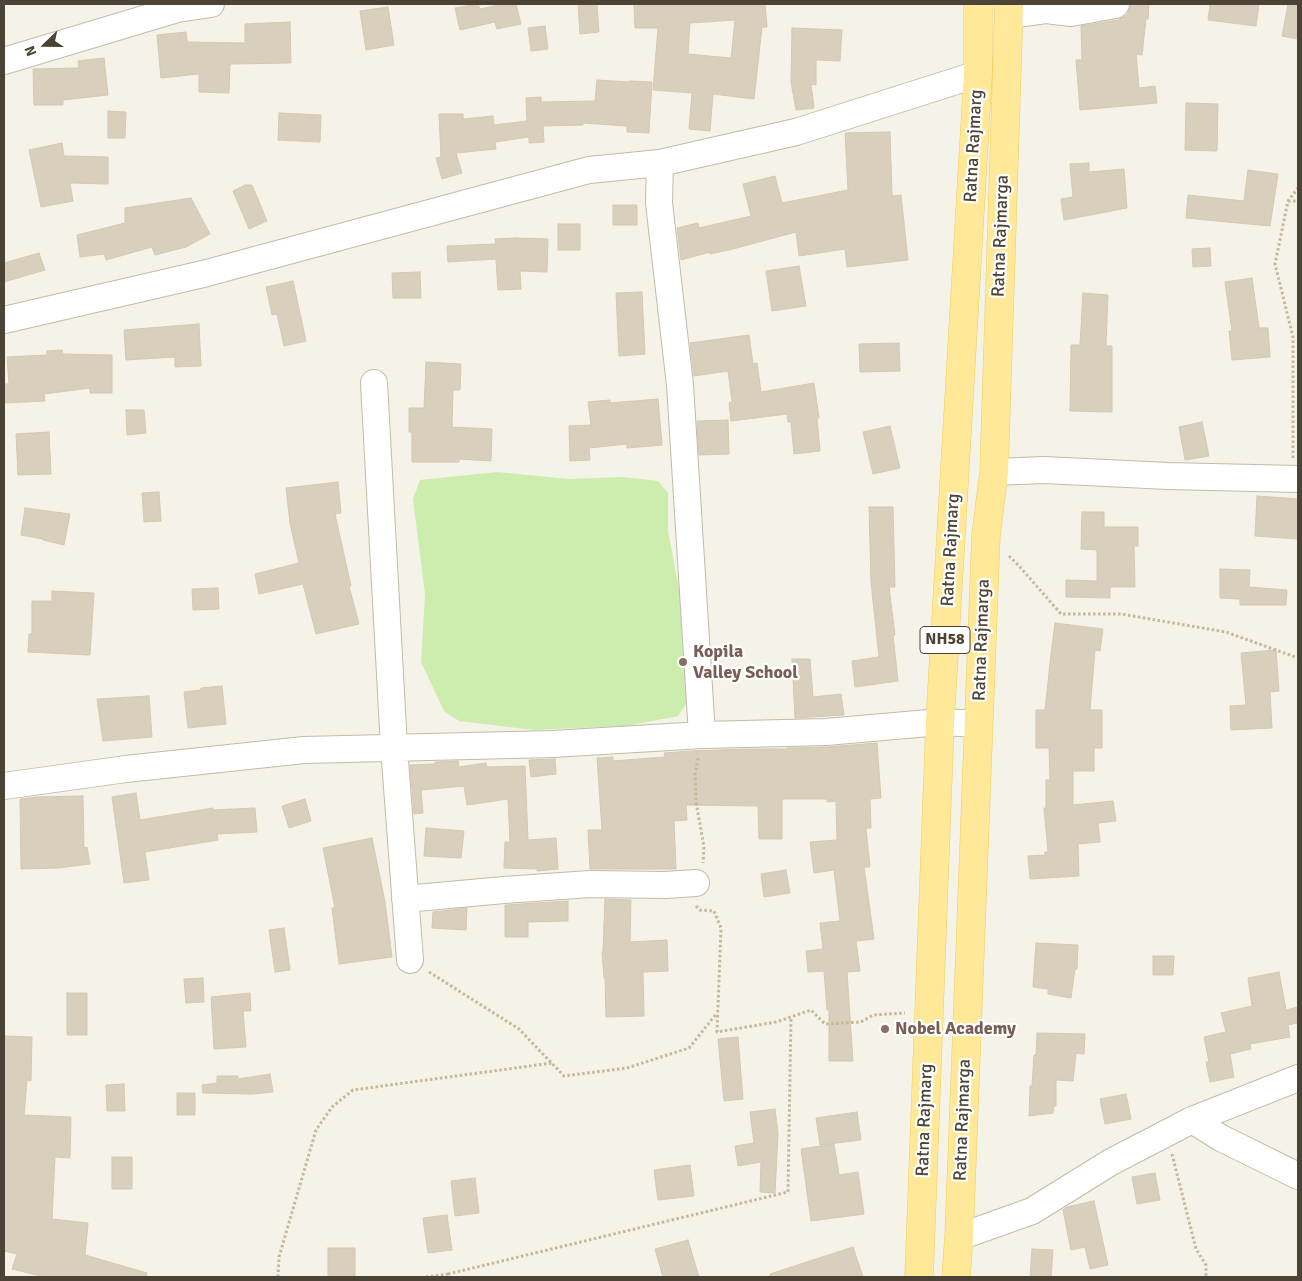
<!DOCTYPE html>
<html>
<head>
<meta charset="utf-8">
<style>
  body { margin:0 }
  #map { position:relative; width:1302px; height:1281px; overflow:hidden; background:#f5f2e8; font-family:Signika,sans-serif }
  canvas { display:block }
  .frame { position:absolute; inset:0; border:5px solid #4a4336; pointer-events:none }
  .north { position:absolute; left:20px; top:20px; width:50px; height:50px; -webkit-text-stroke:4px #fff; paint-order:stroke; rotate:248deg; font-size:14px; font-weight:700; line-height:20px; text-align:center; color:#4a4336 }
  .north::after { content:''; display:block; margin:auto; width:18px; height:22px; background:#4a4336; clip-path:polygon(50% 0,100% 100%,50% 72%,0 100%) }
</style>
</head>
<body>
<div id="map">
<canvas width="1302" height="1281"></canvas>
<div class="frame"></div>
<div class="north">N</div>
</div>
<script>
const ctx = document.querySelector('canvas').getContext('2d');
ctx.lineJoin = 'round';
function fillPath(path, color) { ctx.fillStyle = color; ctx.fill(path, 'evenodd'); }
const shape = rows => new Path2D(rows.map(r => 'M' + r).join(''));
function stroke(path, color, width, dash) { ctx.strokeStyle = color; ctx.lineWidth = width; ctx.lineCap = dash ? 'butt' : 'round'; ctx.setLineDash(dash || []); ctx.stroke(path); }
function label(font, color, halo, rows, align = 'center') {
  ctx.font = font + ' Signika,sans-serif'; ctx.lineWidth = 4.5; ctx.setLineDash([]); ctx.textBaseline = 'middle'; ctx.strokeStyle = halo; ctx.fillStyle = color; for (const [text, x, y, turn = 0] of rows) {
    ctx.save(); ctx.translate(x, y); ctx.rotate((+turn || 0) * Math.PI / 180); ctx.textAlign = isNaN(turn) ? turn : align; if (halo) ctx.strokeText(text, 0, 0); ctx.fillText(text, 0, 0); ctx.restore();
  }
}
fillPath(shape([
  [497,472,568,479,623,477,658,481,668,493,668,531,691,651,688,701,678,716,626,726,534,730,459,721,444,711,421,662,425,594,413,499,420,480]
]), '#ccedad');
const building = shape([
  [478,4,480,9,504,4,516,4,521,24,497,29,495,22,460,30,455,8,478,4],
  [578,4,597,4,599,32,580,34,578,4],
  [634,4,765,4,767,27,762,27,754,99,713,94,710,131,689,129,692,93,653,90,658,28,635,28,634,4],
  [735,20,731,58,688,54,690,23,735,20],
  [1131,4,1149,4,1148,19,1146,19,1142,55,1136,54,1139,88,1155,86,1157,103,1080,110,1076,60,1082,60,1081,26,1118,20,1127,15,1130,8,1131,4],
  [1210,4,1259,4,1256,26,1208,20,1210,4],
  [1288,4,1298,4,1298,39,1282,36,1288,4],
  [388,7,394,45,366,50,360,11,388,7],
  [290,22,291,63,230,64,229,93,199,92,199,74,161,78,157,35,186,32,187,42,245,43,245,24,290,22],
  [545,26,548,49,531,51,528,28,545,26],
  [792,28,842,30,840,61,816,60,816,85,811,84,814,108,796,110,791,82,792,28],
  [104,58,108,95,63,100,63,105,34,105,33,69,79,68,78,61,104,58],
  [597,80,629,82,629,81,652,82,649,133,627,132,627,126,583,123,583,125,543,126,544,142,529,143,529,137,495,142,496,149,456,153,462,173,442,179,436,158,441,157,439,114,463,114,463,119,493,116,494,125,527,121,526,98,541,97,541,102,595,101,597,80],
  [1186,103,1218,104,1217,151,1185,150,1186,103],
  [108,111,126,112,125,138,108,138,108,111],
  [279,113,321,115,320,142,278,140,279,113],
  [890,132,892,196,901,195,908,260,847,267,845,249,799,256,796,232,733,249,710,254,710,252,681,260,677,228,698,223,699,228,751,216,743,184,775,176,782,203,848,190,845,133,890,132],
  [62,143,64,156,108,157,108,184,70,183,73,201,41,207,29,150,62,143],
  [1089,163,1089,172,1124,169,1127,208,1064,220,1061,199,1073,197,1070,164,1089,163],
  [1248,170,1278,174,1270,226,1186,218,1188,195,1244,201,1248,170],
  [245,185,252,185,267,221,249,229,233,191,245,185],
  [191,198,210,234,186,247,155,255,152,247,106,260,104,254,80,257,77,235,125,223,125,208,191,198],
  [613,205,637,205,637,225,613,225,613,205],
  [558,224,580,224,580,250,558,250,558,224],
  [515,238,548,239,547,272,520,271,521,289,498,290,496,259,448,262,447,246,496,244,495,239,515,238],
  [1210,248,1211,266,1193,267,1192,249,1210,248],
  [39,253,45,270,4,282,4,263,39,253],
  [799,266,806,306,772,311,766,271,799,266],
  [420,272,421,298,393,298,392,273,420,272],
  [1252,278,1259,328,1268,328,1270,357,1232,360,1229,331,1232,331,1225,282,1252,278],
  [293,281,306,341,284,346,277,314,272,315,266,287,293,281],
  [642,292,645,354,619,356,616,293,642,292],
  [1083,293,1108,295,1106,346,1112,346,1112,412,1070,411,1071,345,1080,345,1083,293],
  [199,324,201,366,175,367,175,357,126,360,124,330,199,324],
  [749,335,753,364,757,363,761,392,814,383,819,418,817,418,820,451,794,454,791,422,788,422,787,414,731,421,729,403,732,402,728,371,694,376,690,343,749,335],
  [899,343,900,371,860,372,859,344,899,343],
  [62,350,63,354,112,355,112,393,90,393,90,388,44,394,45,401,4,403,4,384,9,384,7,357,47,355,47,351,62,350],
  [426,362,461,364,460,390,453,390,452,427,492,429,491,461,459,459,459,462,412,462,412,432,409,432,409,408,424,408,426,362],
  [658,399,662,445,627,448,627,444,589,448,590,460,570,461,569,426,591,425,588,402,610,400,610,403,658,399],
  [126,410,144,410,146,433,127,435,126,410],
  [728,420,729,454,699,455,697,421,728,420],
  [1202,422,1209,456,1185,460,1179,427,1202,422],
  [890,426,900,468,873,474,863,432,890,426],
  [49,432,51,474,18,475,16,434,49,432],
  [338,482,341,513,335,514,351,586,349,586,359,624,316,634,303,584,259,594,255,574,299,563,290,523,286,488,338,482],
  [159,492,161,521,144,522,142,493,159,492],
  [1257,496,1298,499,1298,539,1255,536,1257,496],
  [869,507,893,507,895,587,889,587,895,635,893,635,896,663,898,681,855,687,852,661,879,657,871,582,869,507],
  [25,508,70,514,64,545,43,540,43,539,21,535,25,508],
  [1082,512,1104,512,1104,527,1138,527,1138,546,1134,546,1135,587,1110,587,1110,598,1066,597,1066,580,1097,581,1097,550,1081,549,1082,512],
  [1220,569,1250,570,1249,587,1287,590,1286,605,1240,605,1240,599,1220,598,1220,569],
  [218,588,219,609,193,610,192,589,218,588],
  [52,591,94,593,90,655,28,652,29,634,32,634,32,601,52,601,52,591],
  [1055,623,1103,629,1100,651,1095,650,1090,710,1102,710,1102,748,1094,748,1094,771,1073,771,1073,805,1113,801,1116,821,1098,823,1100,842,1078,844,1079,876,1030,879,1028,856,1045,855,1045,852,1048,852,1044,808,1046,808,1046,780,1050,780,1049,748,1036,748,1036,710,1045,710,1051,654,1055,623],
  [1276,650,1279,691,1270,692,1272,728,1231,730,1230,706,1246,705,1241,653,1276,650],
  [792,659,810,659,813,697,841,694,844,715,795,718,792,659],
  [222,686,226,724,188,728,184,692,201,690,201,688,222,686],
  [149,696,152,737,103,741,97,699,149,696],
  [877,743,881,798,870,799,871,828,866,828,870,867,864,867,874,939,856,941,860,971,847,972,853,1061,829,1061,829,1010,827,1010,824,971,808,972,806,951,823,949,820,923,840,921,834,870,814,873,810,842,837,840,836,801,827,802,827,799,782,799,782,839,759,839,758,806,686,805,687,820,674,821,676,869,590,869,588,830,602,830,597,758,613,757,613,761,665,757,664,753,692,751,748,749,786,749,786,748,827,747,877,743],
  [555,759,556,774,531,777,529,760,555,759],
  [458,761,459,767,486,763,487,767,525,766,528,840,556,838,558,869,537,871,537,869,504,868,505,842,510,842,508,799,467,805,464,786,421,790,423,813,414,814,410,765,435,764,435,762,458,761],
  [136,793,140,820,213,808,213,810,255,808,257,832,217,834,218,840,145,852,149,880,124,883,112,797,136,793],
  [83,796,84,848,87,847,90,864,58,868,21,869,20,799,36,797,83,796],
  [305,799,311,821,289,828,282,806,305,799],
  [426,828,464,831,461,858,424,856,426,828],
  [372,838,385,902,392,957,339,964,332,908,335,908,323,848,372,838],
  [786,870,790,893,764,897,761,874,786,870],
  [605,899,631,900,630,942,667,940,668,971,643,972,644,1016,606,1017,605,978,604,978,602,952,603,951,605,899],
  [568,901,568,921,528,922,528,937,505,937,505,905,568,901],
  [467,908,466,930,432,928,433,912,467,908],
  [284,928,290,970,275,972,269,930,284,928],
  [1036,943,1078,945,1077,969,1075,969,1071,998,1048,994,1048,989,1033,987,1036,943],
  [1153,956,1174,956,1173,975,1153,975,1153,956],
  [1279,972,1286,1010,1298,1007,1298,1023,1288,1025,1290,1037,1250,1044,1251,1049,1230,1054,1234,1077,1210,1082,1206,1062,1209,1062,1204,1037,1226,1032,1221,1013,1252,1006,1248,978,1279,972],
  [203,978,204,1002,186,1003,184,979,203,978],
  [67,993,87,993,87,1035,67,1035,67,993],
  [250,993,251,1011,243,1011,246,1047,214,1049,211,997,250,993],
  [1037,1033,1085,1034,1084,1054,1076,1053,1073,1081,1056,1080,1056,1106,1054,1106,1053,1113,1029,1116,1030,1086,1032,1086,1034,1055,1036,1055,1037,1033],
  [4,1036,32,1037,31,1081,27,1080,24,1115,71,1117,70,1158,55,1157,52,1219,88,1223,85,1255,147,1273,146,1277,45,1277,12,1269,17,1254,4,1251,4,1036],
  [738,1037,743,1099,724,1101,718,1039,738,1037],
  [270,1074,273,1092,252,1094,203,1093,202,1085,217,1083,217,1076,238,1076,238,1079,270,1074],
  [124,1084,125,1111,107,1111,106,1085,124,1084],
  [177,1093,195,1093,195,1115,177,1115,177,1093],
  [1126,1094,1131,1119,1105,1124,1100,1099,1126,1094],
  [775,1109,778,1133,775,1193,760,1192,761,1162,738,1166,735,1146,754,1143,750,1112,775,1109],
  [857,1112,861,1140,820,1145,816,1118,857,1112],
  [834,1144,839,1175,858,1172,864,1214,811,1221,801,1149,834,1144],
  [112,1157,132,1157,132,1189,112,1189,112,1157],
  [690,1165,694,1196,658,1200,654,1170,690,1165],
  [1155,1173,1160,1200,1137,1204,1132,1177,1155,1173],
  [475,1178,479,1213,455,1216,451,1181,475,1178],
  [1094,1201,1108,1265,1090,1269,1085,1247,1071,1250,1063,1210,1067,1207,1094,1201],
  [447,1215,452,1250,428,1253,423,1218,447,1215],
  [688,1240,699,1277,663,1277,655,1249,688,1240],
  [853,1247,863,1277,770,1277,770,1274,853,1247],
  [328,1248,355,1248,355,1277,328,1277,328,1248],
  [1032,1249,1053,1250,1051,1277,1030,1277,1032,1249]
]);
fillPath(building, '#d8cfbc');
stroke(building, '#d4c8af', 1);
const minor = shape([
  [1008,15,1046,10,1071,13,1115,5,1116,4],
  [4,61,177,9,211,4],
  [660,163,659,203,680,385,702,735],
  [4,320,203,274,589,170,660,163,796,132,978,74],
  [374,383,394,747,410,960],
  [994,472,1044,470,1168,476,1298,479],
  [4,786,126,769,304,750,553,744,702,735,826,732,940,722,979,724],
  [405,899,504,890,590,884,666,885,696,883],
  [1192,1120,1221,1138,1298,1176],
  [959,1237,1032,1211,1111,1162,1192,1120,1298,1078]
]);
const major = shape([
  [919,1277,940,722,978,74,978,4],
  [956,1277,959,1237,986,535,994,472,1009,4]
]);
stroke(minor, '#c2bba9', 28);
stroke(major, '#efcd5c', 29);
stroke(shape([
  [1288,201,1298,201],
  [1293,458,1293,337,1275,264,1288,201,1298,188],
  [1009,556,1020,567,1061,614,1121,614,1226,632,1298,658],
  [698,758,695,775,696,802,704,847,703,863],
  [696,906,700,910,714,911,721,928,717,1032,776,1022,811,1010,825,1024,861,1022,873,1015,905,1013],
  [429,972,519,1029,564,1076,627,1068,689,1048,717,1013],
  [1172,1154,1196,1249,1206,1265,1206,1277],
  [448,1274,788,1192,791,1017],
  [278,1277,279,1257,316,1130,332,1107,353,1090,552,1063],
  [426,1277,448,1274,448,1277]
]), '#c5b899', 3, [2.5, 2.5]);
stroke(minor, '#fff', 26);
stroke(major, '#ffe897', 28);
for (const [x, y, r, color] of [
  [683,662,5,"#8d6e63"],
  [885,1029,5,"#8d6e63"]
]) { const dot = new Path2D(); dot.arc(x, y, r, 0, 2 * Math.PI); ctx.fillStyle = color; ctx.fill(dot); stroke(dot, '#fff', 2); }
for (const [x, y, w] of [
  [945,640,50]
]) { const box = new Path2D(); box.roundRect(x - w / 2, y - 13.5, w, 27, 4); ctx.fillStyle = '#fff'; ctx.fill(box); stroke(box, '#4a4336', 1); }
label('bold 16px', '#4a4336', null, [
  ["NH58",945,640]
]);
label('18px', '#4a4336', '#fff', [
  ["Ratna Rajmarg",974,146,-87],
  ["Ratna Rajmarga",1001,236,-88],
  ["Ratna Rajmarg",951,550,-87],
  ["Ratna Rajmarga",982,640,-88],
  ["Ratna Rajmarg",925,1120,-88],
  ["Ratna Rajmarga",963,1120,-88]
]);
label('bold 18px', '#785e54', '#fff', [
  ["Kopila",693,652],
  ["Valley School",693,673],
  ["Nobel Academy",895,1029]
], 'left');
</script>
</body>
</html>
